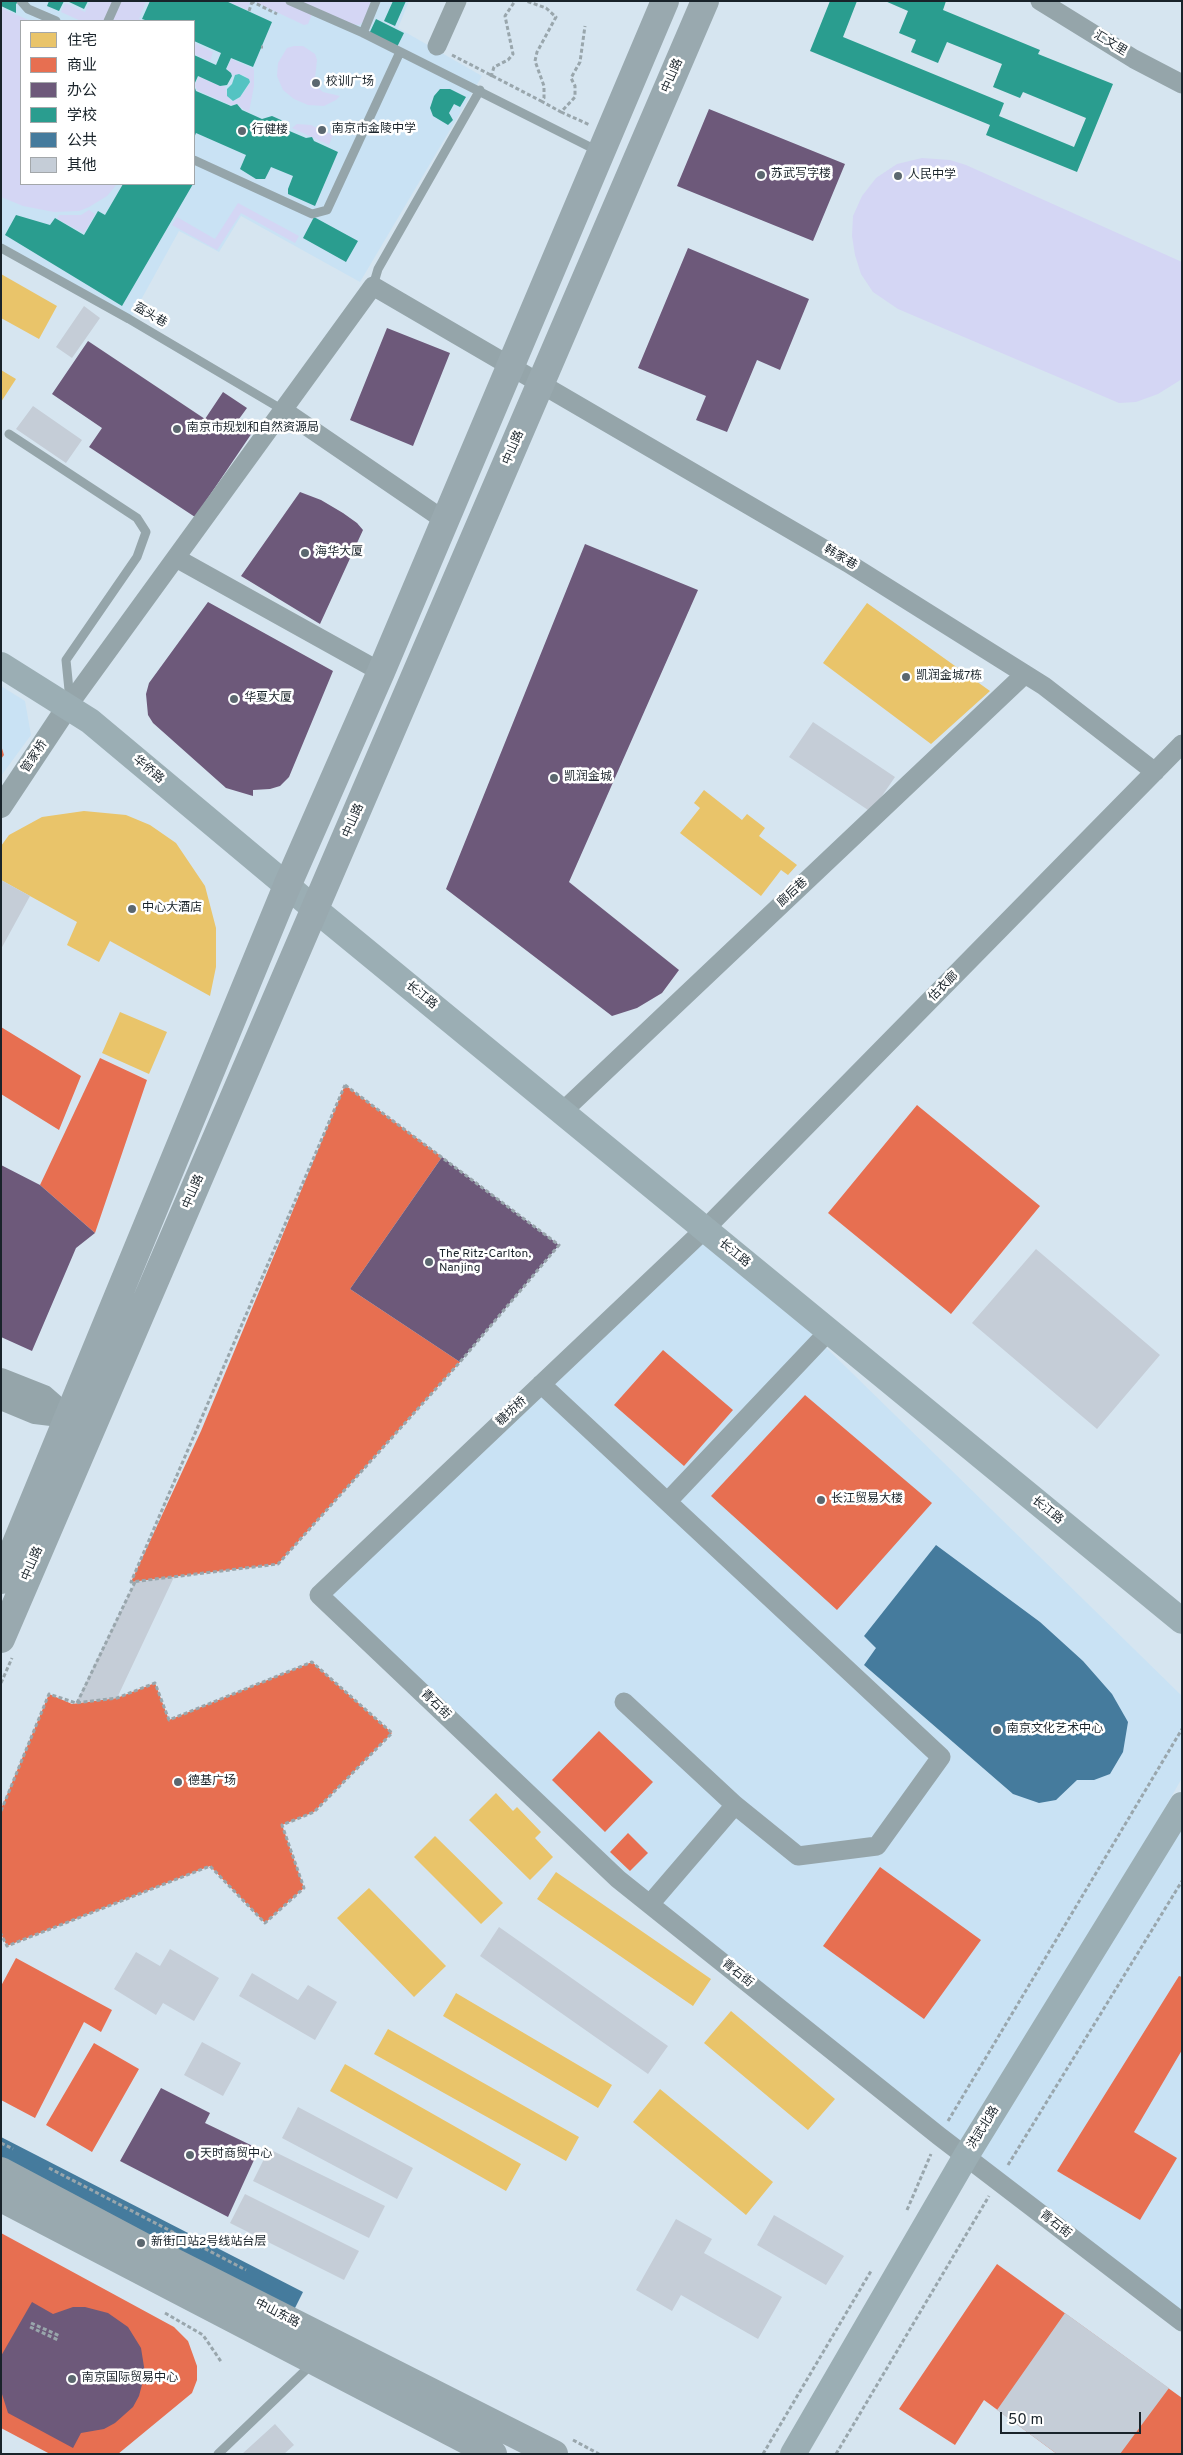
<!DOCTYPE html>
<html>
<head>
<meta charset="utf-8">
<style>
  body { margin:0 }
  #map { position:relative; width:1183px; height:2455px; overflow:hidden; background:#d6e5f0; font-family:Overpass,"Noto Sans SC",sans-serif }
  canvas { display:block }
  .frame { position:absolute; inset:0; border:2px solid #19232a; pointer-events:none }
  .legend { position:absolute; left:20px; top:20px; width:175px; height:165px; box-sizing:border-box; background:#fff; border:1px solid #a3a7aa; margin:0; padding:6px 9px; list-style:none; font-size:15px; color:#19232a }
  .legend li { display:flex; align-items:center; gap:10px; height:25px }
  .legend b { width:25px; border:1px solid #a3a7aa }
  .scale { position:absolute; left:1000px; top:2412px; width:141px; height:22px; box-sizing:border-box; border:2px solid #19232a; border-top:0; padding-left:6px; font-size:15px; line-height:18px; white-space:nowrap; color:#19232a; -webkit-text-stroke:4px #fff; paint-order:stroke }
</style>
</head>
<body>
<div id="map">
<canvas width="1183" height="2455"></canvas>
<div class="frame"></div>
<ul class="legend">
<li><b style="height:14px;background:#e9c46a"></b>住宅</li>
<li><b style="height:14px;background:#e76f51"></b>商业</li>
<li><b style="height:14px;background:#6d597a"></b>办公</li>
<li><b style="height:14px;background:#2a9d8f"></b>学校</li>
<li><b style="height:14px;background:#457b9d"></b>公共</li>
<li><b style="height:14px;background:#c5cdd7"></b>其他</li>
</ul>
<div class="scale">50 m</div>
</div>
<script>
const ctx = document.querySelector('canvas').getContext('2d');
ctx.lineJoin = 'round';
function fillPath(path, color) { ctx.fillStyle = color; ctx.fill(path, 'evenodd'); }
const shape = rows => new Path2D(rows.map(r => 'M' + r).join(''));
function stroke(path, color, width, dash) { ctx.strokeStyle = color; ctx.lineWidth = width; ctx.lineCap = dash ? 'butt' : 'round'; ctx.setLineDash(dash || []); ctx.stroke(path); }
function label(font, color, halo, rows, align = 'center') {
  ctx.font = font + ' Overpass,"Noto Sans SC",sans-serif'; ctx.lineWidth = 5; ctx.setLineDash([]); ctx.textBaseline = 'middle'; ctx.strokeStyle = halo; ctx.fillStyle = color; for (const [text, x, y, turn = 0] of rows) {
    ctx.save(); ctx.translate(x, y); ctx.rotate((+turn || 0) * Math.PI / 180); ctx.textAlign = isNaN(turn) ? turn : align; if (halo) ctx.strokeText(text, 0, 0); ctx.fillText(text, 0, 0); ctx.restore();
  }
}
fillPath(shape([
  [1,1,409,1,398,28,482,76,360,282,241,216,219,252,179,231,131,318,1,244],
  [21,21,194,21,194,184,21,184],
  [1,686,25,701,31,735,1,776],
  [705,1229,1182,1696,1182,1778,978,2137,1182,1805,1182,2322,618,1879,319,1595]
]), '#c9e2f4');
fillPath(shape([
  [90,1,113,1,104,21,81,21,61,12,65,3,85,12],
  [121,1,146,1,139,19,144,21,112,21],
  [228,1,248,1,250,2,247,10],
  [286,1,312,14,308,24,304,25,255,2],
  [296,1,371,1,363,22,359,25,351,24],
  [1,8,31,21,21,21,21,184,117,184,107,196,89,207,79,211,54,212,23,206,1,197],
  [194,43,213,52,210,61,194,54],
  [294,46,303,46,315,54,317,60,315,78,316,86,323,92,340,96,336,100,324,106,308,105,294,99,283,90,277,76,278,63,287,48],
  [231,59,254,69,254,86,249,112,243,109,238,104,231,105,197,90,195,85,199,77,220,86,225,86,227,95,231,101,239,99,251,82,244,75,233,75,227,69],
  [297,124,311,125,333,135,329,145,292,128],
  [922,158,950,160,966,165,1182,262,1182,379,1158,394,1136,402,1119,403,898,309,873,292,861,274,855,255,852,236,853,216,862,196,876,178,897,164],
  [238,203,299,236,295,243,241,213,217,250,172,225,177,217,215,239],
  [89,210,95,214,84,233,57,219,59,215,81,215]
]), '#d4d6f4');
fillPath(shape([
  [239,74,249,79,250,82,240,97,233,101,227,96,227,89,232,84,235,75]
]), '#54c3c2');
fillPath(shape([
  [1,274,57,306,39,339,1,318],
  [1,370,16,379,1,402],
  [867,603,990,691,931,744,823,663],
  [704,790,742,820,747,814,765,828,759,836,797,865,788,875,781,870,761,896,680,833,700,808,694,803],
  [84,811,126,815,150,825,176,843,205,886,216,928,216,967,210,996,110,941,99,962,67,945,77,922,1,880,1,846,9,835,42,817],
  [120,1012,167,1032,149,1074,102,1053],
  [496,1793,513,1811,517,1807,541,1832,535,1838,553,1857,530,1880,469,1820],
  [435,1836,503,1903,481,1924,414,1857],
  [556,1872,711,1979,693,2006,537,1899],
  [369,1888,446,1966,414,1997,337,1918],
  [456,1993,612,2085,598,2108,443,2016],
  [731,2011,835,2099,808,2130,704,2043],
  [388,2029,579,2137,566,2161,374,2054],
  [345,2064,521,2164,506,2191,330,2091],
  [660,2089,773,2182,746,2215,633,2122]
]), '#e9c46a');
fillPath(shape([
  [1,745,4,755,1,759],
  [1,1027,81,1076,59,1130,1,1094],
  [100,1058,147,1080,95,1233,40,1185],
  [345,1085,442,1157,350,1289,460,1362,278,1564,131,1582,201,1431],
  [917,1105,1040,1206,951,1314,828,1213],
  [663,1350,733,1410,684,1466,614,1405],
  [805,1395,932,1503,837,1610,711,1496],
  [312,1662,392,1733,314,1812,282,1825,304,1888,265,1923,210,1866,7,1946,1,1934,1,1809,49,1694,72,1704,117,1698,155,1683,169,1720],
  [599,1731,653,1782,605,1832,552,1780],
  [628,1833,648,1853,630,1871,610,1852],
  [880,1867,981,1940,924,2019,823,1946],
  [16,1958,112,2010,101,2032,84,2022,35,2118,1,2100,1,1986],
  [1179,1976,1182,1977,1182,2050,1134,2132,1177,2158,1140,2220,1057,2171],
  [94,2043,139,2069,92,2152,46,2125],
  [1,2233,174,2327,188,2341,197,2366,197,2380,192,2393,118,2454,50,2454,1,2428],
  [997,2264,1182,2398,1182,2454,1057,2454,984,2400,955,2445,899,2409]
]), '#e76f51');
fillPath(shape([
  [709,109,845,164,813,241,677,186],
  [688,248,809,299,780,370,757,360,727,432,696,420,706,396,638,368],
  [387,328,450,353,413,446,350,420],
  [88,341,205,419,223,392,247,408,239,419,254,430,195,517,89,447,102,428,52,394],
  [300,492,321,500,343,513,357,523,363,530,320,624,241,576],
  [585,544,698,590,569,882,679,970,662,993,637,1008,612,1016,446,889],
  [208,602,333,671,289,777,280,786,270,789,253,790,253,796,226,788,153,723,148,715,146,694,149,683],
  [442,1157,559,1245,460,1362,350,1289],
  [1,1165,40,1185,95,1233,76,1248,32,1351,1,1337],
  [161,2088,210,2113,205,2123,259,2149,228,2217,120,2161],
  [32,2302,53,2314,73,2307,85,2307,108,2313,128,2327,141,2348,145,2373,139,2396,133,2407,115,2423,104,2429,81,2433,73,2448,8,2413,1,2391,1,2356]
]), '#6d597a');
fillPath(shape([
  [1,1,19,1,16,4,16,13,1,6],
  [49,1,64,1,59,11,47,6],
  [67,1,88,1,84,9],
  [150,1,226,1,272,22,253,67,231,58,226,69,231,73,232,76,227,85,220,86,198,76,194,85,196,91,231,106,237,104,242,110,262,119,272,116,281,120,285,123,287,130,306,138,312,137,314,141,338,152,315,206,288,194,288,189,293,176,271,167,265,179,256,179,240,169,246,155,196,133,194,138,194,55,216,65,221,53,194,41,194,21,148,21,142,19],
  [393,1,406,1,395,26,384,21],
  [830,1,857,1,843,37,1004,103,999,116,1074,147,1086,118,1023,92,1020,98,993,87,1002,64,947,42,938,63,911,52,916,40,899,33,908,11,885,1,946,1,943,10,1040,50,1038,54,1113,84,1077,172,986,135,990,125,810,51],
  [376,19,404,33,397,47,369,34],
  [440,89,450,89,466,97,460,107,454,104,449,113,453,120,448,125,433,116,430,108,434,96],
  [123,184,193,184,122,306,5,235,16,215,50,225,55,218,84,235,98,211,105,215],
  [314,217,358,241,346,262,303,238]
]), '#2a9d8f');
fillPath(shape([
  [936,1545,1040,1622,1083,1661,1112,1694,1128,1722,1123,1752,1110,1774,1094,1780,1077,1780,1056,1800,1039,1803,1013,1794,864,1665,876,1648,864,1636],
  [1,2137,303,2292,275,2348,1,2206]
]), '#457b9d');
fillPath(shape([
  [84,306,100,318,72,358,56,347],
  [33,406,82,440,66,463,16,429],
  [813,722,895,777,871,812,789,757],
  [1,880,30,896,1,949],
  [1036,1249,1160,1355,1097,1429,972,1323],
  [174,1577,117,1698,76,1703,135,1582],
  [499,1927,668,2046,648,2074,480,1956],
  [170,1949,219,1978,194,2021,163,2003,156,2015,114,1989,136,1952,160,1966],
  [252,1973,298,2000,308,1985,337,2002,315,2040,239,1996],
  [202,2042,241,2063,223,2096,184,2075],
  [298,2107,413,2168,397,2199,282,2138],
  [269,2149,385,2206,369,2238,253,2181],
  [245,2194,359,2251,344,2280,230,2223],
  [774,2215,844,2256,826,2285,757,2245],
  [676,2219,712,2239,704,2253,782,2297,758,2339,681,2295,672,2311,636,2290],
  [1065,2313,1169,2388,1120,2454,1057,2454,997,2410],
  [275,2424,294,2445,284,2454,242,2454]
]), '#c5cdd7');
stroke(shape([
  [251,1,277,14],
  [249,11,252,2],
  [261,47,263,47],
  [452,55,541,101,544,98,544,86,535,61,537,52,556,17,546,8,526,1],
  [491,77,494,67,508,60,513,54,505,16,515,1],
  [541,101,561,112,575,97,575,86,571,78,580,62,585,26],
  [561,112,590,125],
  [345,1085,559,1245,460,1362,278,1564,131,1582,345,1085],
  [1,1683,12,1658],
  [77,1703,135,1582],
  [1,1811,49,1694,76,1703,117,1698,155,1683,169,1720,312,1662,392,1733,314,1812,282,1825,304,1888,265,1923,210,1866,7,1946,1,1934],
  [948,2121,1182,1729],
  [1,2143,13,2149],
  [1008,2165,1182,1881],
  [49,2168,246,2270],
  [907,2210,931,2154],
  [165,2313,203,2335,222,2363],
  [31,2323,60,2336],
  [30,2327,58,2340],
  [573,2440,599,2454],
  [763,2454,871,2271],
  [836,2454,989,2196]
]), '#99a6ac', 3, [4, 2.5]);
stroke(shape([
  [21,1,28,9,56,21],
  [290,1,363,33,598,151],
  [108,21,117,1],
  [363,33,376,1],
  [194,160,312,214,327,210,400,52],
  [1,248,129,319,283,410],
  [373,286,378,269,480,90],
  [9,434,137,518,146,532,137,557,66,660,70,700],
  [218,2454,312,2364]
]), '#95a5aa', 9);
stroke(shape([
  [1040,1,1134,59,1182,84],
  [437,46,457,1],
  [283,410,444,520],
  [176,558,381,672],
  [68,706,373,286,848,563,1044,686,1155,772],
  [1182,744,705,1229,319,1595,618,1879,939,2136,1182,2322],
  [562,1112,1025,674],
  [541,1384,941,1757,877,1846,798,1856,735,1805,624,1702],
  [668,1501,829,1331],
  [650,1904,735,1805]
]), '#95a5aa', 19);
stroke(shape([
  [1,807,68,706],
  [1,1379,44,1396,68,1417],
  [1,1399,35,1413,68,1417]
]), '#95a5aa', 22);
stroke(shape([
  [1,665,90,721,316,910,1182,1621],
  [793,2454,966,2156,1182,1805]
]), '#9baeb4', 26);
stroke(shape([
  [1,1580,287,886,381,672,665,1],
  [1,1639,705,1],
  [1,2171,146,2248,554,2454],
  [1,2198,493,2454]
]), '#99a9af', 28);
for (const [x, y, r, color] of [
  [316,83,5,"#5b676f"],
  [322,130,5,"#5b676f"],
  [242,131,5,"#5b676f"],
  [761,175,5,"#5b676f"],
  [898,176,5,"#5b676f"],
  [177,429,5,"#5b676f"],
  [305,553,5,"#5b676f"],
  [906,677,5,"#5b676f"],
  [234,699,5,"#5b676f"],
  [554,778,5,"#5b676f"],
  [132,909,5,"#5b676f"],
  [429,1262,5,"#5b676f"],
  [821,1500,5,"#5b676f"],
  [997,1730,5,"#5b676f"],
  [178,1782,5,"#5b676f"],
  [190,2155,5,"#5b676f"],
  [141,2243,5,"#5b676f"],
  [72,2379,5,"#5b676f"]
]) { const dot = new Path2D(); dot.arc(x, y, r, 0, 2 * Math.PI); ctx.fillStyle = color; ctx.fill(dot); stroke(dot, '#fff', 2); }
label('12px', '#19232a', '#fff', [
  ["汇文里",1110,44,31],
  ["中山路",673,76,-67],
  ["盔头巷",150,316,30],
  ["中山路",514,448,-67],
  ["韩家巷",840,558,31],
  ["管家桥",35,757,-56],
  ["华侨路",148,770,40],
  ["中山路",354,821,-67],
  ["廊后巷",793,893,-43],
  ["估衣廊",944,987,-45],
  ["长江路",421,996,39],
  ["中山路",194,1192,-67],
  ["长江路",734,1254,39],
  ["糖坊桥",512,1412,-43],
  ["长江路",1047,1511,39],
  ["中山路",33,1564,-67],
  ["青石街",435,1705,44],
  ["青石街",737,1974,39],
  ["洪武北路",984,2128,-58],
  ["青石街",1055,2225,38],
  ["中山东路",277,2314,27]
]);
label('12px', '#19232a', '#fff', [
  ["校训广场",326,83],
  ["南京市金陵中学",332,130],
  ["行健楼",252,131],
  ["苏武写字楼",771,175],
  ["人民中学",908,176],
  ["南京市规划和自然资源局",187,429],
  ["海华大厦",315,553],
  ["凯润金城7栋",916,677],
  ["华夏大厦",244,699],
  ["凯润金城",564,778],
  ["中心大酒店",142,909],
  ["The Ritz-Carlton,",439,1255],
  ["Nanjing",439,1269],
  ["长江贸易大楼",831,1500],
  ["南京文化艺术中心",1007,1730],
  ["德基广场",188,1782],
  ["天时商贸中心",200,2155],
  ["新街口站2号线站台层",151,2243],
  ["南京国际贸易中心",82,2379]
], 'left');
</script>
</body>
</html>
